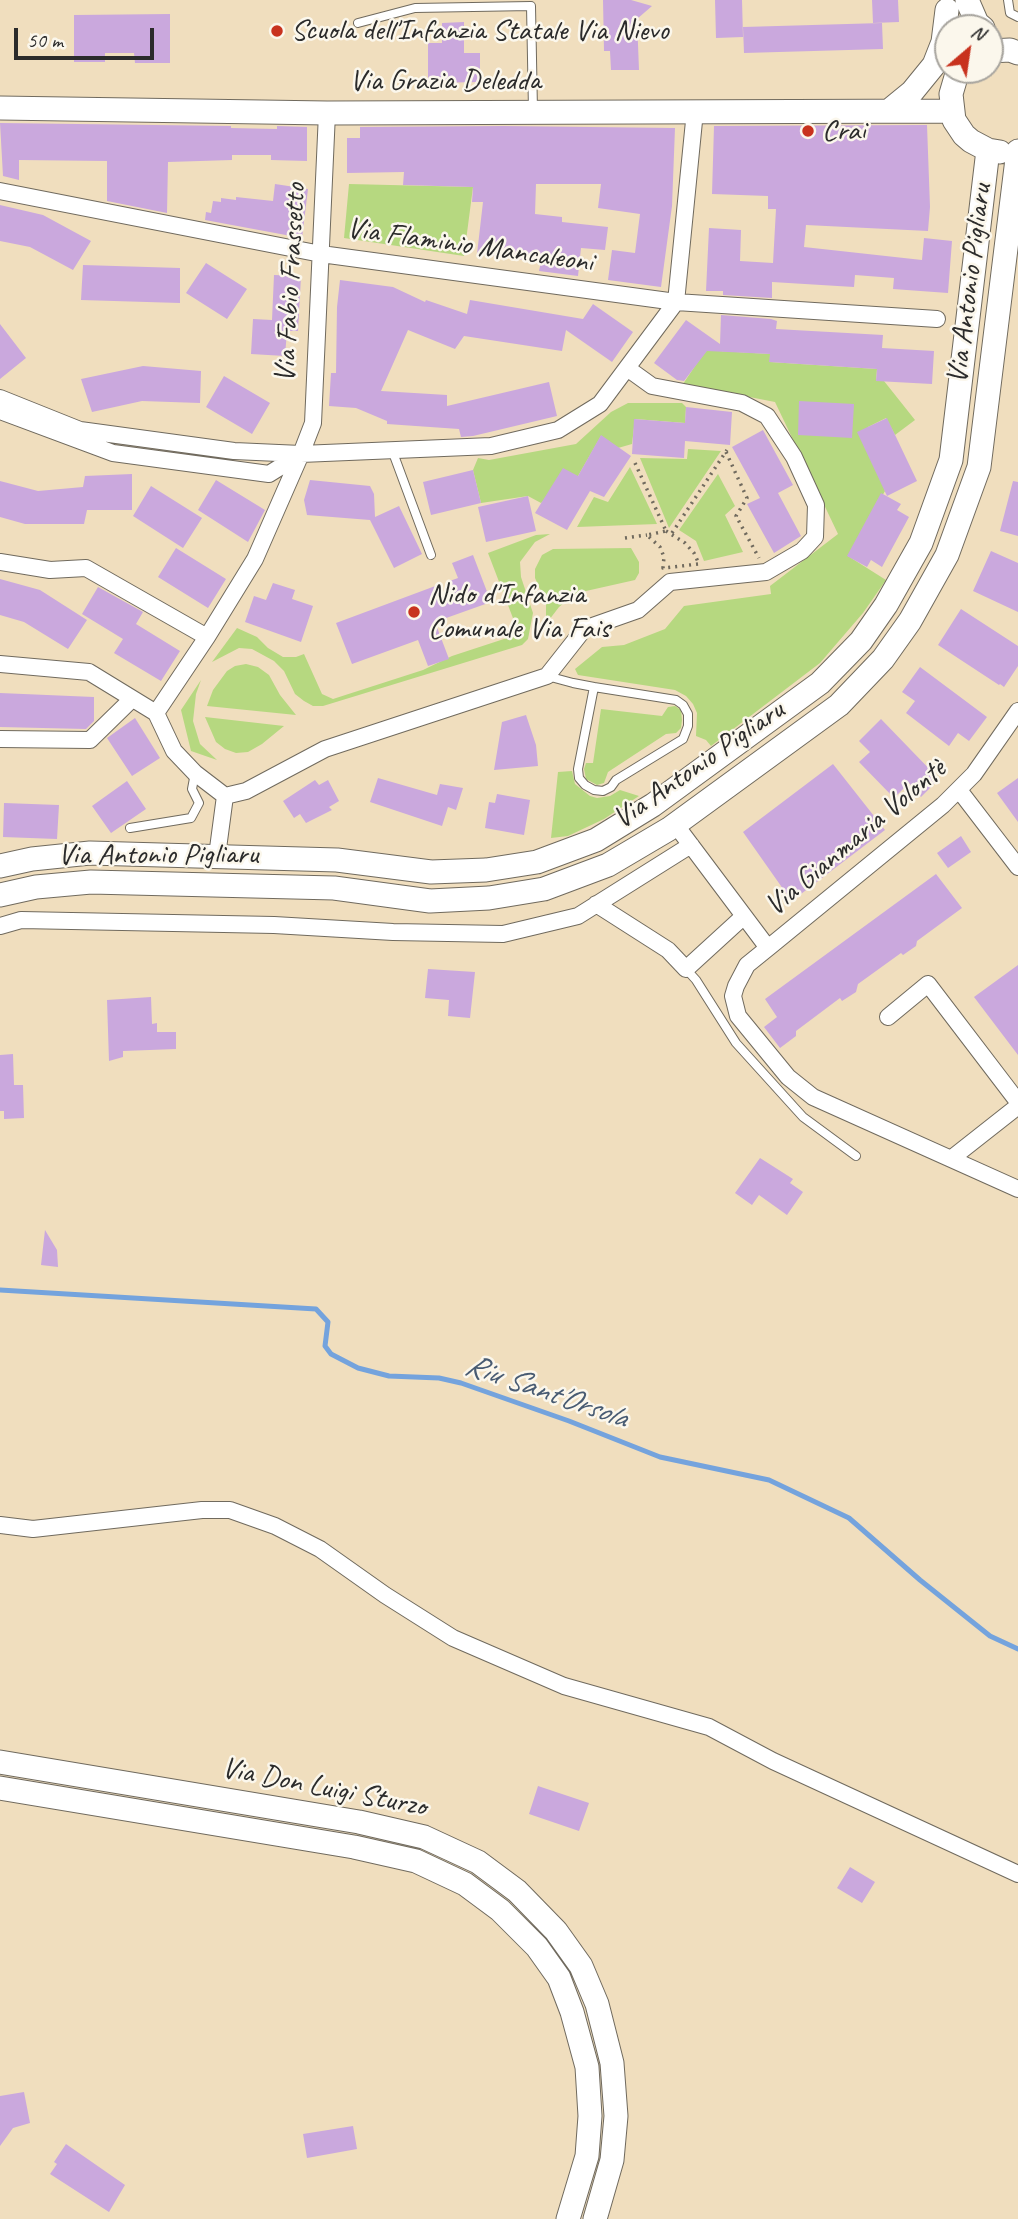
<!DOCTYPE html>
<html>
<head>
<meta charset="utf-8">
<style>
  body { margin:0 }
  #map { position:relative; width:1018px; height:2219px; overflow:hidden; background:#f0debe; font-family:Caveat,sans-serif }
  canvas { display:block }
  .north { position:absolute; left:934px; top:14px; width:70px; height:70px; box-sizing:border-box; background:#fbf7ec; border:2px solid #a8a59f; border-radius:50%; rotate:29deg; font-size:19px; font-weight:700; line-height:28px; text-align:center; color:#2b2b2b }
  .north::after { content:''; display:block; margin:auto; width:24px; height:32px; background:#c8321e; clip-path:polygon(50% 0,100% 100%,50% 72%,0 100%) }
  .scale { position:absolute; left:14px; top:28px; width:140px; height:32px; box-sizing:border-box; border:4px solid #2b2b2b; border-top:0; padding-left:9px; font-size:21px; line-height:24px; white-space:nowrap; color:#2b2b2b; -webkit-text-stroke:5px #fbf7ec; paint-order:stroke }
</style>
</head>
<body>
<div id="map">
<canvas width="1018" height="2219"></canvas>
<div class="north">N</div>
<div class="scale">50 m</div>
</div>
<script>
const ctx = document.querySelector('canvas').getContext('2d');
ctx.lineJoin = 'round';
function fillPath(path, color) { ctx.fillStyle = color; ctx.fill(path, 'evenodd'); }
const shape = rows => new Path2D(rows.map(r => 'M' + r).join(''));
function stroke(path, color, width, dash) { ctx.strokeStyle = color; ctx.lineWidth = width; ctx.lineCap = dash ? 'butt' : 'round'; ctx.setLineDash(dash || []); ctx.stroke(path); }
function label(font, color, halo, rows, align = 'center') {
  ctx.font = font + ' Caveat,sans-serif'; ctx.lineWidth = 5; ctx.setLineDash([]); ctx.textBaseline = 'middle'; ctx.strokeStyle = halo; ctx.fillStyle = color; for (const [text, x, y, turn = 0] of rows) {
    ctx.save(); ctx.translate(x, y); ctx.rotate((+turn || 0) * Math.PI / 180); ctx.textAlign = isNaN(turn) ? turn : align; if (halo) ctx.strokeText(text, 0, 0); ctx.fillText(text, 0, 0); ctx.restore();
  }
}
fillPath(shape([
  [349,184,473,187,464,256,344,238],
  [707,348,719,351,770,354,770,362,877,369,876,381,884,381,915,420,895,435,886,418,868,427,885,491,848,556,886,580,863,613,820,663,711,746,706,740,696,736,697,713,693,704,686,696,675,690,578,675,575,669,602,647,624,645,665,629,684,606,771,594,770,586,838,534,775,402,683,384],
  [628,403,682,403,686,407,685,423,635,419,632,444,618,448,601,436,578,476,541,503,528,496,481,503,473,470,478,458,489,460,576,444,611,412],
  [688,449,721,451,669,528,640,458,687,459],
  [630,467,657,524,577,527,594,497,608,502],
  [718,474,735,506,725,515,743,552,704,561,696,541,679,530],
  [550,534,535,542,520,562,521,577,533,613,528,639,522,645,323,706,313,706,304,701,295,694,284,671,274,661,252,649,239,648,212,662,237,628,257,637,268,648,283,657,296,657,304,654,322,694,333,699,423,670,452,656,507,638,516,626,488,553,536,535],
  [631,548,639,562,639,573,635,580,586,591,571,597,559,607,546,624,546,603,535,578,535,569,542,555,553,549],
  [246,664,258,667,269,675,280,695,296,715,207,706,213,690,227,671,235,666],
  [201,680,196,694,193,721,200,744,217,760,191,751,181,710],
  [675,706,681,710,682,720,681,728,676,733,666,734,608,772,604,783,597,785,586,779,584,769,586,763,593,763,601,709,662,716,668,707],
  [205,717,284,726,262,744,248,752,236,753,225,749,216,742],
  [572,771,575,784,590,796,597,798,610,796,620,790,639,796,604,819,568,836,551,838,558,772]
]), '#b6d880');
stroke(shape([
  [0,1290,316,1309,328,1322,325,1346,331,1354,358,1368,389,1376,439,1378,461,1383,569,1421,660,1457,769,1480,849,1518,920,1580,990,1636,1018,1649]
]), '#74a3dd', 5);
fillPath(shape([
  [603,0,631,0,652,6,637,19,639,70,611,70,610,51,604,51],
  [715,0,742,0,743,37,716,38],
  [872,0,898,0,899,22,873,23],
  [170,14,170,63,135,63,134,53,105,53,105,62,74,62,74,15],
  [464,22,464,53,480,53,480,82,428,83,428,43,442,43,442,23],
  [882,23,883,49,744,53,743,27],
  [0,123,231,126,231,128,277,129,277,126,307,127,307,161,271,160,271,155,232,155,232,160,168,162,167,213,107,201,107,161,19,160,19,180,3,176],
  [927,125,930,207,928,231,806,225,804,247,922,260,924,238,952,241,948,293,893,289,894,278,855,275,854,287,772,282,772,298,723,295,723,291,706,291,709,228,741,230,740,261,773,263,776,209,768,209,768,196,712,194,714,126],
  [503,126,675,128,672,206,661,287,608,280,612,250,635,253,640,214,598,208,601,184,536,184,535,214,562,217,562,222,608,227,605,250,581,248,578,276,539,271,541,262,477,254,483,202,472,202,473,187,403,185,404,172,347,173,347,138,360,138,360,127],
  [275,184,308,189,302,238,205,220,206,212,211,213,213,201,221,202,221,198,236,200,236,197,273,201],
  [0,205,43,215,91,241,73,270,30,247,0,241],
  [206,263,247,289,227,319,186,293],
  [83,265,180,268,180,303,81,300],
  [274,275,301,276,298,331,287,331,285,356,251,354,253,319,272,320],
  [340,280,393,287,425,302,426,300,467,314,470,300,583,319,593,304,633,332,612,362,566,330,562,351,464,336,455,349,408,330,381,391,447,395,447,406,549,382,557,416,473,436,461,437,459,429,387,424,387,421,356,408,329,406,331,373,336,373,337,307],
  [721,315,771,319,777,321,776,329,883,335,882,348,934,351,932,384,876,381,877,369,769,362,770,354,707,351,684,381,677,380,654,363,686,320,720,344],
  [0,324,26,358,0,379],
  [143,366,201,371,200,403,142,401,92,412,81,379],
  [224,376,270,403,252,434,206,407],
  [799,401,854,404,852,438,798,435],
  [686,407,732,412,730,445,685,441,684,458,632,454,634,419,685,423],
  [887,418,917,481,887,496,857,432],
  [763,430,793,485,778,493,801,536,774,553,747,504,760,498,732,447],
  [601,435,631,456,604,497,590,491,567,530,535,513,563,468,578,476],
  [473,470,481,503,431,515,423,482],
  [132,474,132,510,87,510,84,524,25,524,0,517,0,481,38,491,83,487,85,476],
  [216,480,265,510,248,542,198,510],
  [310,480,370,486,374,494,375,517,399,506,422,554,394,568,370,520,307,515,304,500],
  [1013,481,1018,482,1018,536,1000,531],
  [151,486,202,518,183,548,133,516],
  [881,493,901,504,897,510,909,517,882,567,871,560,867,567,847,556],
  [528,496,536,531,486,542,478,507],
  [176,548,226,579,208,608,158,577],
  [991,551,1018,563,1018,612,973,591],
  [473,555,491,602,435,622,449,659,428,666,418,640,352,664,336,623,438,585,445,599,451,596,447,582,458,578,452,563],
  [0,579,40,590,87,620,68,649,24,622,0,615],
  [273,583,295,590,292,599,313,606,301,642,245,622,254,596,266,600],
  [98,587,143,612,136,624,180,651,161,681,114,653,123,639,82,614],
  [961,609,1018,646,1018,666,1004,687,1000,684,999,685,938,645],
  [920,667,987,717,969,741,958,733,949,746,906,713,915,701,902,692],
  [0,693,94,697,94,721,86,729,0,727],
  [526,715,536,745,538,766,494,770,502,722],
  [135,718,160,758,132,776,107,738],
  [881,719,939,779,921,797,909,783,894,798,859,762,870,752,859,741],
  [833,764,885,830,797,897,794,893,788,896,743,832],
  [378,778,437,795,440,784,463,788,456,810,448,807,442,826,370,802],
  [1018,778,1018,822,997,793],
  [315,780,319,785,328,780,339,801,329,807,332,810,306,823,300,814,294,818,283,801],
  [127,781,146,809,111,833,92,806],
  [497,794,530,800,524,835,485,828,489,802,495,803],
  [4,803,59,805,57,839,3,837],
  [961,836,971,852,948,868,937,853],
  [936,874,962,908,917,941,916,946,903,955,901,953,858,984,856,992,842,1001,840,998,796,1031,796,1036,780,1048,764,1027,777,1017,765,999],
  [1018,965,1018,1055,974,997],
  [428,969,475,972,470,1018,448,1016,449,1000,425,998],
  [151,997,152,1024,157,1023,157,1032,176,1032,176,1049,123,1051,123,1057,109,1061,107,1000],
  [13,1054,14,1085,23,1085,24,1118,4,1119,4,1111,0,1111,0,1055],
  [760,1158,793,1179,790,1183,803,1192,787,1215,759,1195,752,1205,735,1193],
  [45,1230,57,1250,58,1267,41,1265],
  [538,1786,589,1803,579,1831,529,1814],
  [850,1867,875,1882,862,1903,837,1888],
  [24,2092,30,2123,13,2128,0,2146,0,2096],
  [353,2126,357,2149,307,2158,303,2134],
  [66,2144,125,2185,109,2212,50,2174,57,2164,54,2162]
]), '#caa8dd');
const lane = shape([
  [1008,0,1010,13,1018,17],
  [358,23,415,8,531,6,533,111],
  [392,450,431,555],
  [547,676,573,683,594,687,676,700,683,705,688,714,688,726,683,739,616,780,611,787,603,791,594,790,585,785,579,778,578,769,594,687],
  [130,828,191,818,199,803,192,789,195,773],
  [686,969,696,980,736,1043,803,1117,856,1156]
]);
const street = shape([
  [0,191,321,254,676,302,937,319],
  [0,398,80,430,234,451,301,454,491,446,558,430,600,404,676,302,695,111],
  [0,411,113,453,269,474,301,454],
  [0,562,50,570,86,568,207,637],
  [0,664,89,672,156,713],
  [156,713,207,637,255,559,301,454,313,423,327,113],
  [156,713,174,751,195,773,225,796],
  [0,739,90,740,132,699],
  [959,790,1018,867],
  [225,796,246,791,325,749,547,676,584,629,638,610,670,582,766,572,802,551,815,537,816,505,794,457,767,416,742,403,652,386,627,368],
  [675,824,768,948,943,805,974,774,1018,711],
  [217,856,225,796],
  [596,904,668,950,686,969,744,916],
  [0,926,21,920,274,925,393,932,503,934,578,916,691,845],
  [768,948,747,965,736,986,733,996,738,1016,788,1077,813,1097,1018,1189],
  [888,1017,928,984,1018,1102],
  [952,1158,1018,1106],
  [0,1525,33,1529,202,1510,230,1510,275,1526,320,1549,385,1595,453,1638,564,1686,709,1727,773,1761,1018,1874]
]);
const secondary = shape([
  [967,0,977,23,983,28],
  [990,51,1010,50,1018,53],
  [961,70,956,77,951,94,954,120,964,135,971,141,988,150,1000,152],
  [0,108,327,113,951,111],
  [890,110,912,92,934,65,943,42,947,10],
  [0,866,32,859,90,853,337,860,431,872,486,870,537,862,596,840,653,805,820,683,861,641,886,605,921,543,951,460,988,150],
  [0,895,36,887,91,882,334,888,430,901,489,898,544,889,608,865,669,829,839,705,883,659,910,621,947,555,979,467,1018,151],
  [0,1762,359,1822,424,1837,478,1862,517,1891,556,1931,581,1966,597,2004,612,2063,616,2116,612,2160,595,2219],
  [0,1788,354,1847,416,1861,465,1884,500,1910,537,1947,559,1978,572,2012,587,2067,590,2116,587,2156,568,2219]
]);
stroke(lane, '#706a5e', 10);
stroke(street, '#706a5e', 18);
stroke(secondary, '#706a5e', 25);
stroke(shape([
  [726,452,747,498,736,516,759,558],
  [635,463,666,531],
  [666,531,685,543,694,553,699,564,663,568,664,557,660,547,647,535,666,531],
  [672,533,727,450],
  [625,538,647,535]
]), '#706a5e', 3.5, [2, 5]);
stroke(lane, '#fff', 8);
stroke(street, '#fff', 16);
stroke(secondary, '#fff', 23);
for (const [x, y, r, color] of [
  [277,31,7,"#c8321e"],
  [808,131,7,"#c8321e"],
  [414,612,7,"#c8321e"]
]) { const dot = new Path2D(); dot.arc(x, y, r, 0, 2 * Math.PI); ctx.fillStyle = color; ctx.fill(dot); stroke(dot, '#fbf7ec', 2.5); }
label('30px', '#2b2b2b', '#fbf7ec', [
  ["Scuola dell'Infanzia Statale Via Nievo",291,31],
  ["Crai",822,131],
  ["Nido d'Infanzia",428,595],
  ["Comunale Via Fais",428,629]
], 'left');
label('30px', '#2b2b2b', '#fbf7ec', [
  ["Via Grazia Deledda",445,81],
  ["Via Flaminio Mancaleoni",470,246,8],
  ["Via Fabio Frassetto",291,283,-87],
  ["Via Antonio Pigliaru",970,284,-83],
  ["Via Antonio Pigliaru",699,765,-35],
  ["Via Gianmaria Volontè",856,838,-40],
  ["Via Antonio Pigliaru",158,855],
  ["Via Don Luigi Sturzo",324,1788,11]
]);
label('italic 32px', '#485b72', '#fbf7ec', [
  ["Riu Sant'Orsola",546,1392,19]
]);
</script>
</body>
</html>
